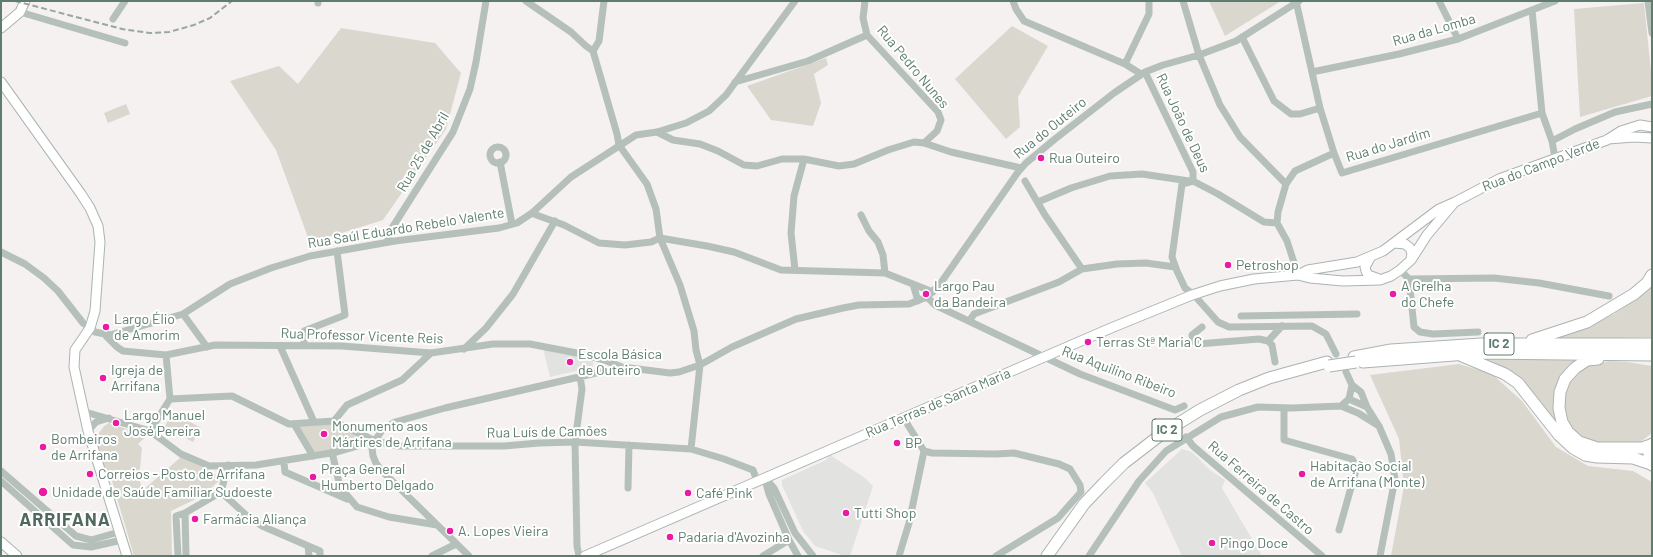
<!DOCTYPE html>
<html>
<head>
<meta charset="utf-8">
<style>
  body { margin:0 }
  #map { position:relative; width:1653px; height:557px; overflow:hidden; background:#f5f1f0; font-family:Barlow,sans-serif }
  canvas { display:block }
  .frame { position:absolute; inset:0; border:2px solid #5e7d6f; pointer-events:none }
</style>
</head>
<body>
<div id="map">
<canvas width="1653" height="557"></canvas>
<div class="frame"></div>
</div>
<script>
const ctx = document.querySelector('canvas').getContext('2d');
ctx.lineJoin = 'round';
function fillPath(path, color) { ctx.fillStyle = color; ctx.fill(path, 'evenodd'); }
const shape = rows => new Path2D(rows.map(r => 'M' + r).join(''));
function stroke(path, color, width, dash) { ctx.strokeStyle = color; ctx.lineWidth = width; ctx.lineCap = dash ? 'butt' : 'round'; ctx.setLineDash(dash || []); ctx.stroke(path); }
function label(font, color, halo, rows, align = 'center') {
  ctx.font = font + ' Barlow,sans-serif'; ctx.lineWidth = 4; ctx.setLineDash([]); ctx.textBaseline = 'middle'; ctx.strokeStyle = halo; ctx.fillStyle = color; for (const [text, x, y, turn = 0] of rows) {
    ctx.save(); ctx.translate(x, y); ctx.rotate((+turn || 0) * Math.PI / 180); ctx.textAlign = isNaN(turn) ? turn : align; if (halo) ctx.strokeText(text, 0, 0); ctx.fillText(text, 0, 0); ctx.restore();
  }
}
fillPath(shape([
  [543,348,593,360,593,367,550,377],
  [1182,449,1192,452,1210,470,1225,480,1222,488,1262,556,1182,556,1153,493,1145,483],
  [830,455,865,478,873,486,850,556,845,556,815,546,803,531,782,485,782,480,826,460]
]), '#e2e2e1');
fillPath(shape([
  [1209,1,1281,1,1225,36],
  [1644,3,1652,82,1652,96,1580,117,1574,9],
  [1012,26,1048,46,1018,97,1020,127,1006,139,955,79],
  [341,28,435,43,461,73,446,129,383,220,310,243,276,150,230,81,279,66,298,84],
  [826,58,828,65,814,74,821,103,813,126,771,120,747,86],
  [126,104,130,114,108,123,104,113],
  [1652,284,1652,337,1551,340,1575,332,1614,314,1636,299],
  [1584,357,1557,385,1554,401,1557,418,1564,434,1529,387,1511,371,1487,359],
  [1610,361,1627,362,1652,366,1652,433,1638,444,1590,443,1570,430,1562,407,1567,382,1585,365],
  [1459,364,1492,374,1522,401,1556,447,1588,466,1633,471,1652,482,1652,556,1391,556,1404,486,1399,439,1370,375],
  [173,412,201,428,193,442,165,426],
  [109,423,147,436,138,444,142,448,139,479,143,490,181,457,212,472,221,479,202,496,171,511,172,556,134,556,109,471,105,472,97,441,99,433,104,426],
  [334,423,369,440,340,449,313,453,297,425]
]), '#dad7cf');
const major = shape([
  [1,28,20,12,25,1],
  [1,82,81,194,90,208,98,226,100,242,95,311,90,328,75,350,74,367,88,431,127,556],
  [1608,139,1634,137,1652,138],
  [1395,243,1405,244,1410,248,1412,253,1411,259],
  [1370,258,1365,267,1366,271,1368,275,1379,279],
  [1298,275,1310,278,1343,281,1380,280,1391,276,1400,270,1411,260,1427,235,1453,204],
  [1652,443,1648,454,1652,466],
  [1,542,17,556],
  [585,556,1111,328,1192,295,1220,286,1254,279,1298,275,1308,270,1357,262,1383,251,1439,209,1455,202,1499,179,1607,140,1621,131,1640,125,1652,127]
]);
const highway = shape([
  [1532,340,1587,322,1634,294,1647,283,1652,275],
  [1462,356,1505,374,1518,383,1559,435,1573,448,1585,455,1597,457,1633,458,1651,464],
  [1354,357,1391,350,1481,344,1652,344],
  [1598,359,1587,360,1575,368,1565,379,1560,392,1559,408,1562,422,1568,432,1579,442,1597,448,1642,448,1651,445],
  [1363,362,1480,353,1652,355],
  [1047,556,1084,504,1104,483,1124,463,1163,433,1200,410,1239,390,1269,378,1327,362]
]);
stroke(major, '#aab5b0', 11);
stroke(highway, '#aab4b0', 13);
stroke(shape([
  [526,1,571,32,586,46,593,51,617,134,619,145,647,184,656,209,660,238,680,285,694,331,696,350,700,365,691,449],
  [865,1,863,18,867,35,938,112,941,120,937,131,924,143],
  [1013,1,1016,9,1024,21,1125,64,1141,74],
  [1183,1,1199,55,1220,105,1240,137,1286,184],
  [1296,1,1320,108,1334,153,1342,173,1542,113],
  [1439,1,1458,39],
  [1648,1,1652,33],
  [318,3,318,1],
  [1532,10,1542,113,1552,141,1555,158],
  [20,12,125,43],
  [113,19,125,1],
  [1242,37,1274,101,1291,114,1300,114,1320,108],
  [593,51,599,41,604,1],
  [1125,64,1149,14,1149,1],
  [1145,72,1193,172,1193,181,1218,194,1264,222,1277,223,1287,241,1298,275],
  [1312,72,1399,54,1458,39,1555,1],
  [735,82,808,61,867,35],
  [657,132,673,140,700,144,718,151,744,165,757,166,782,159,804,159,839,166,854,164,888,150,914,142,924,143,951,152,1021,168],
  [1552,141,1575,129,1615,112,1652,104],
  '490 155a8 8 0 1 1 16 0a8 8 0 1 1-16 0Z',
  [500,162,512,224],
  [1025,181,1045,215,1082,269],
  [1193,181,1182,184,1172,257,1177,271,1185,288,1194,295,1218,322,1229,327,1312,326,1326,334,1336,354],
  [1038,202,1071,188,1110,176,1142,174,1189,181],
  [532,213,539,216,564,225,599,243,625,245,651,242,660,238],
  [861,215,869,231,878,242,883,255,885,273],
  [1277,223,1278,212,1286,184,1295,171,1334,153],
  [660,238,707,246,734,252,781,270,885,273,933,292],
  [387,242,392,228,453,132,470,89,476,62,486,1],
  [1,252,25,264,44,278,58,291,83,323,95,332,110,335,183,314,230,284,271,268,310,256,395,241,499,228,517,223,532,213,571,177,636,135,657,132,686,123,709,111,726,95,795,1],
  [795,270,791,233,794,196,804,159],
  [1400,270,1409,279,1494,278,1539,283,1609,296],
  [1409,279,1414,327,1420,332,1433,334,1478,332],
  [913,284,918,301],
  [927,297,935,305,1080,374,1175,410,1184,406],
  [183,314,207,347],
  [1241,316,1357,314],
  [970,320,974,314,1059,282,1082,269,1117,264,1146,263,1175,267],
  [1202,327,1192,335,1193,341,1198,344,1259,339,1268,341,1272,345,1275,362],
  [104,334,117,347,123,351,166,355,215,345,342,346,431,353,493,344,530,344,582,354,604,360,622,367,670,373,679,372,700,365,732,347,796,319,843,308,859,305,909,304,927,297,940,284,1018,172,1026,163,1055,139,1114,93,1145,72,1163,65,1199,55,1236,41,1299,1],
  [1268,341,1282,326],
  [304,345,304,331,345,315,337,251],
  [280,346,314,422],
  [464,349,486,328,513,294,555,221],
  [166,355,170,399],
  [1346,372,1352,385,1361,392,1367,407,1379,426,1391,454,1395,479,1380,556],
  [170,399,232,396,289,424,334,421,375,441,398,446,504,446,539,443,575,442,691,449,724,459,753,470,757,481],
  [1349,399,1367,407],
  [1341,406,1349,399,1352,385],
  [1284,408,1284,440,1352,459,1354,462,1356,470,1339,530],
  [82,411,150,431,181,454,209,466,256,465,337,452,375,441],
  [903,417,924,451,932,453,996,454,1014,453,1059,464,1070,469,1080,485,1081,492,1073,501,1058,518,996,556],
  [334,421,347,405,402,380,431,353],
  [294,424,313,456],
  [88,431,96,422,109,418],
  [150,431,170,399],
  [1186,437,1193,446,1322,556],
  [332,452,340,487,357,507,389,517,437,525],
  [284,463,285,472,347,499],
  [1,471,76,536,91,540,119,532],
  [765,478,774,488,795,533,813,556],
  [765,480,769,494,789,540,798,556],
  [1,481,73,545,91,547,122,540],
  [628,488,629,445],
  [221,492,245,514,262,526,320,551,320,556],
  [185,513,186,556],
  [308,546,309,556],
  [178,556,176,516,185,513,221,492,228,465],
  [432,556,456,544],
  [469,556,381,470,376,463,373,456,372,448,375,441,382,430,395,422,445,408,622,367],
  [579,556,577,546,575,442,582,389,580,376],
  [763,556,789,540],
  [899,556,909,523,924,451],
  [1089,556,1139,481,1166,451,1221,417,1258,407,1292,408,1341,406,1358,413,1379,426]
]), '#b6c0bb', 7);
stroke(major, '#fff', 9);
stroke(highway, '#fff', 11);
stroke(shape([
  [15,1,122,29,150,33,169,32,194,25,210,18,232,1]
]), '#98a7a0', 2, [6, 3]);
const highwayBridge = shape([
  [1329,366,1356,362]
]);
stroke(highwayBridge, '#aab4b0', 13, []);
stroke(highwayBridge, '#fff', 11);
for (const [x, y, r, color] of [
  [1041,158,4,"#ea1ba3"],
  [1228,265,4,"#ea1ba3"],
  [926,294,4,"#ea1ba3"],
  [1393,294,4,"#ea1ba3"],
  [106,327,4,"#ea1ba3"],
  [1088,342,4,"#ea1ba3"],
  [570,362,4,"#ea1ba3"],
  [103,378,4,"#ea1ba3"],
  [116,423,4,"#ea1ba3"],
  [324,434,4,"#ea1ba3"],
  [897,443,4,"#ea1ba3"],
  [43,447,4,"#ea1ba3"],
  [90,474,4,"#ea1ba3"],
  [1302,474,4,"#ea1ba3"],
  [313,477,4,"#ea1ba3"],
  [43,492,5,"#ea1ba3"],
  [688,493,4,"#ea1ba3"],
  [846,513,4,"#ea1ba3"],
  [195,519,4,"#ea1ba3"],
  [450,531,4,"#ea1ba3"],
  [670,537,4,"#ea1ba3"],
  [1212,543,4,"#ea1ba3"]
]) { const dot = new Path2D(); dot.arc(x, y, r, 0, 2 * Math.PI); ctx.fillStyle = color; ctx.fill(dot); stroke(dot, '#fff', 1.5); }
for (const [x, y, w] of [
  [1499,344,30],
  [1167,430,30]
]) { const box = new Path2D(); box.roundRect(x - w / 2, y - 11, w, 22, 3); ctx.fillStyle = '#fff'; ctx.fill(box); stroke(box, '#5e7d6f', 1); }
label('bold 13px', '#5e7d6f', null, [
  ["IC 2",1499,344],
  ["IC 2",1167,430]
]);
label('14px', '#5e7d6f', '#fff', [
  ["Rua da Lomba",1434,30,-16],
  ["Rua Pedro Nunes",913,67,50],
  ["Rua João de Deus",1183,123,65],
  ["Rua do Outeiro",1050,128,-39],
  ["Rua do Jardim",1388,145,-17],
  ["Rua 25 de Abril",423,152,-60],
  ["Rua do Campo Verde",1541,165,-21],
  ["Rua Saúl Eduardo Rebelo Valente",406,228,-9],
  ["Rua Professor Vicente Reis",362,336,2],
  ["Rua Aquilino Ribeiro",1119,372,21],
  ["Rua Terras de Santa Maria",938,403,-23],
  ["Rua Luís de Camões",547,432,-1],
  ["Rua Ferreira de Castro",1261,488,41]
]);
label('14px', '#5e7d6f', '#fff', [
  ["Rua Outeiro",1049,158],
  ["Petroshop",1236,265],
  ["Largo Pau",934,286],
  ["da Bandeira",934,302],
  ["A Grelha",1401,286],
  ["do Chefe",1401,302],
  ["Largo Élio",114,319],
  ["de Amorim",114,335],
  ["Terras Stª Maria C",1096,342],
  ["Escola Básica",578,354],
  ["de Outeiro",578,370],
  ["Igreja de",111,370],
  ["Arrifana",111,386],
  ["Largo Manuel",124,415],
  ["José Pereira",124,431],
  ["Monumento aos",332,426],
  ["Mártires de Arrifana",332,442],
  ["Bombeiros",51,439],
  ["de Arrifana",51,455],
  ["BP",905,443],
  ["Habitação Social",1310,466],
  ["de Arrifana (Monte)",1310,482],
  ["Praça General",321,469],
  ["Humberto Delgado",321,485],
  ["Correios - Posto de Arrifana",98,474],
  ["Unidade de Saúde Familiar Sudoeste",52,492],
  ["Café Pink",696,493],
  ["Tutti Shop",854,513],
  ["Farmácia Aliança",203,519],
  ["A. Lopes Vieira",458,531],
  ["Padaria d'Avozinha",678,537],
  ["Pingo Doce",1220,543]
], 'left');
ctx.letterSpacing = '1px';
label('bold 18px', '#50685d', '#fff', [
  ["ARRIFANA",65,520]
]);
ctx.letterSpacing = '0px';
</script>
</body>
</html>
